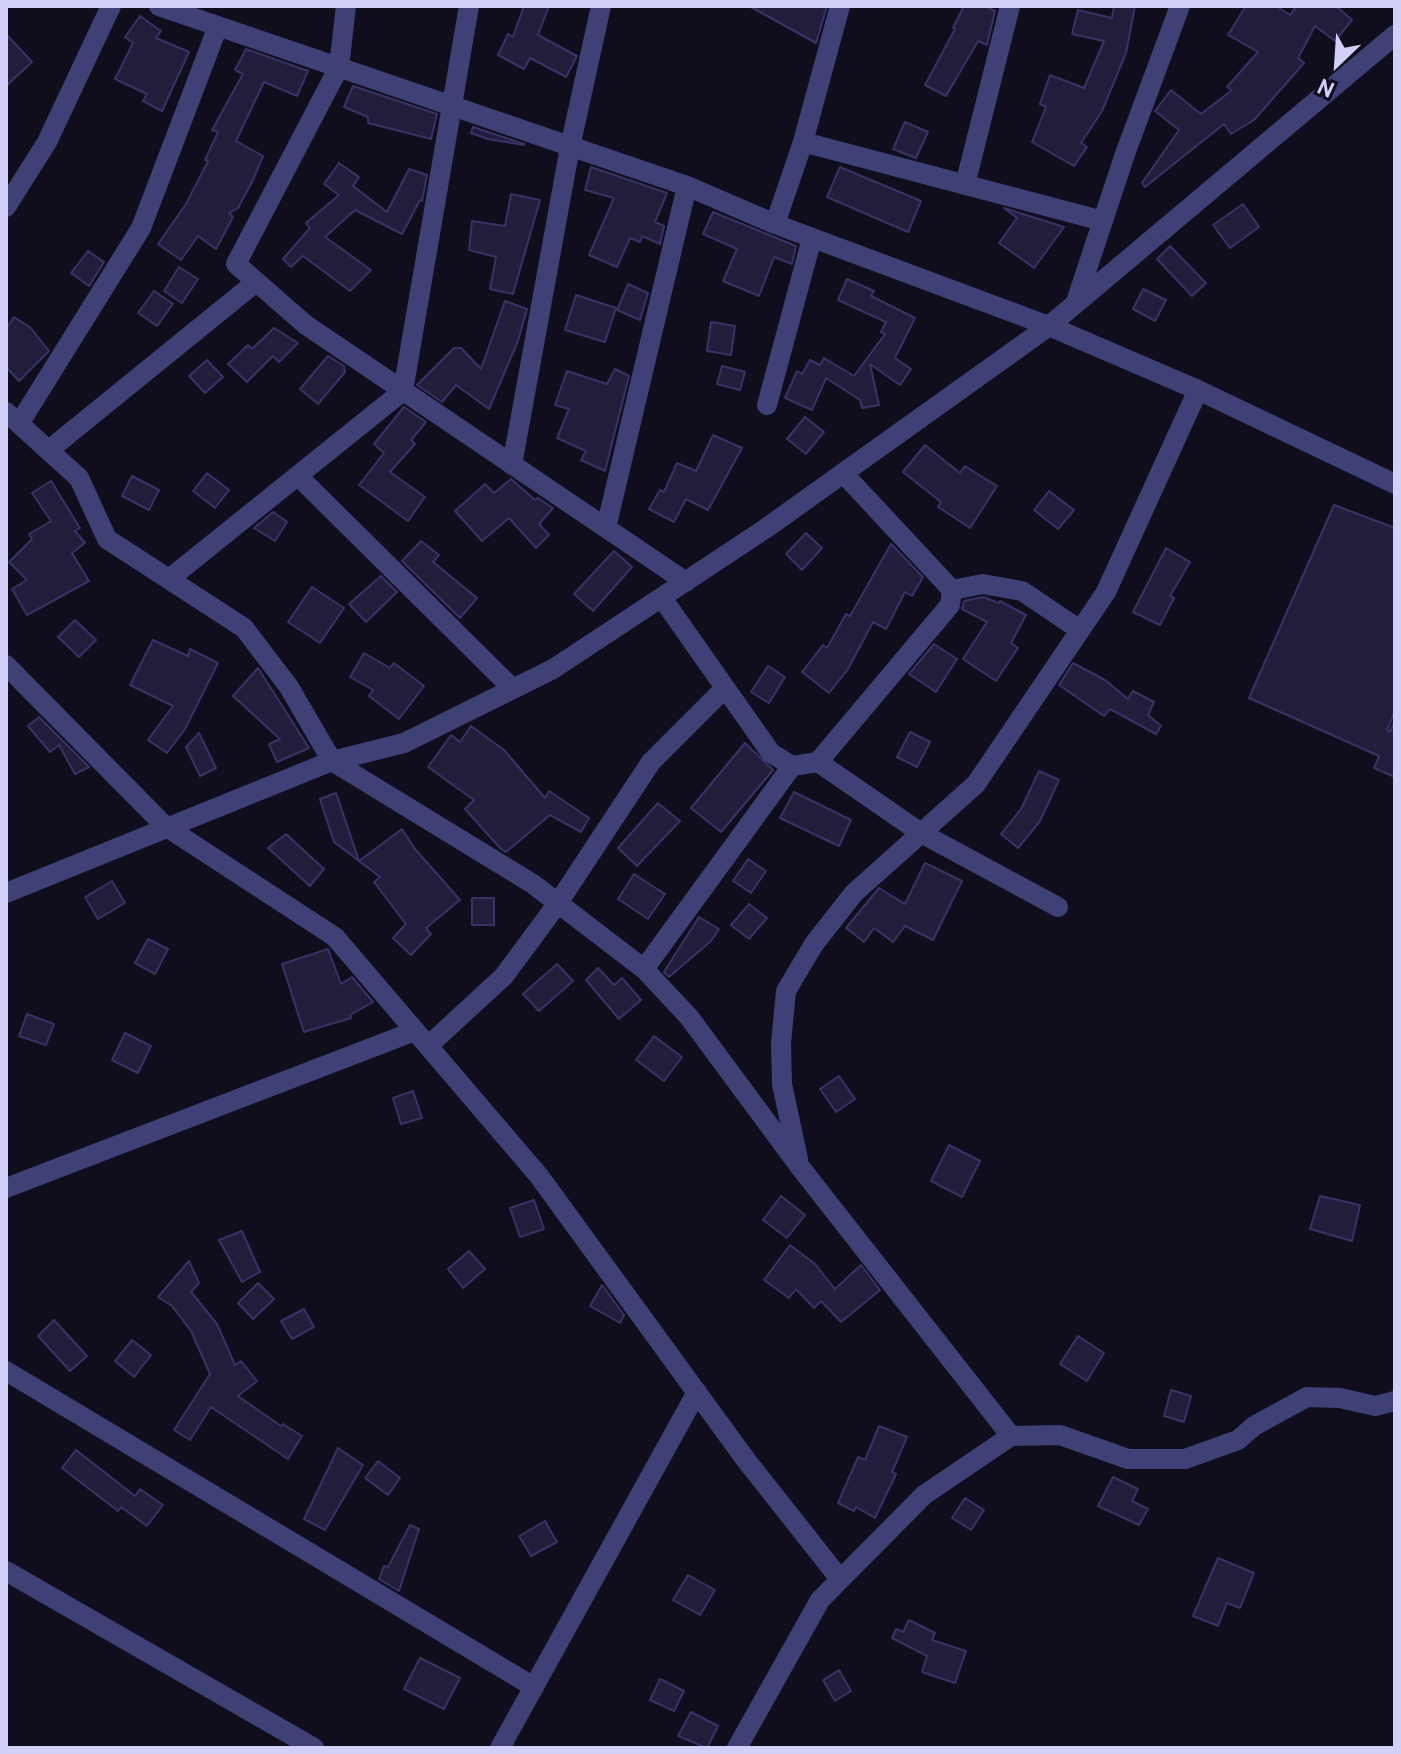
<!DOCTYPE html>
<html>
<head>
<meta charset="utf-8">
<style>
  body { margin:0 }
  #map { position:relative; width:1401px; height:1754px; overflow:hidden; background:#100e1d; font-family:Overpass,sans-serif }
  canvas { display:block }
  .frame { position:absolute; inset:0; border:8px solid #d2d0f9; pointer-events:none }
  .north { position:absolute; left:1297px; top:24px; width:80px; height:80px; -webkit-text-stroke:6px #100e1d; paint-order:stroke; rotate:205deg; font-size:22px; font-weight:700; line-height:32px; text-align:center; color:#d2d0f9 }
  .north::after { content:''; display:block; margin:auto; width:28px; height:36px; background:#d2d0f9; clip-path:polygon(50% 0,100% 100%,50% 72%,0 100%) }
</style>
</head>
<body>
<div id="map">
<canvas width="1401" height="1754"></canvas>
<div class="frame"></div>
<div class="north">N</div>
</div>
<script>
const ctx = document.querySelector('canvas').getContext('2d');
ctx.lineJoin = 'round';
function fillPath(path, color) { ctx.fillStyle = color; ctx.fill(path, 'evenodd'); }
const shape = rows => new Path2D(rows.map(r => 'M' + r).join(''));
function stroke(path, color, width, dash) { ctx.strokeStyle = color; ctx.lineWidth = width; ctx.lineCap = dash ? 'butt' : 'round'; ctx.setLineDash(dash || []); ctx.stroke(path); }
const building = shape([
  [524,6,549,6,538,35,577,56,566,77,530,58,524,69,498,55,508,34,513,37,524,6],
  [749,6,827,6,816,43,749,6],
  [964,6,984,6,995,11,987,45,978,41,946,96,925,85,955,29,953,28,964,6],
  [1114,6,1135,6,1126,53,1102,111,1081,143,1087,147,1074,166,1032,142,1046,107,1040,104,1050,75,1084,88,1104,41,1072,34,1078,10,1112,18,1114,6],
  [1246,6,1276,6,1290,15,1295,9,1291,6,1336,6,1352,20,1335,41,1315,26,1298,58,1304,63,1254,120,1231,134,1224,124,1145,187,1142,183,1179,130,1155,111,1171,90,1201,114,1232,90,1227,87,1258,52,1228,35,1246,6],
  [140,16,161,31,156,38,189,52,162,111,143,101,147,94,115,79,133,43,125,37,140,16],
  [6,34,32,62,6,86,6,34],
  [246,49,308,71,297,96,264,82,236,141,263,156,252,182,238,208,229,213,233,217,216,249,198,236,181,260,158,244,186,204,208,161,205,160,218,132,212,130,243,74,235,70,246,49],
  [353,86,437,114,431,139,368,123,368,117,344,107,353,86],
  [905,122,928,132,916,158,893,149,905,122],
  [473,127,524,144,524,145,488,139,471,133,473,127],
  [339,163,359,177,353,186,387,212,409,169,427,175,422,201,420,200,402,234,355,210,325,237,371,270,350,291,303,256,291,267,283,259,310,228,306,223,339,195,324,184,339,163],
  [591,167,667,193,655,222,664,226,660,244,642,236,640,242,630,238,617,267,589,255,614,198,585,190,591,167],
  [840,167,921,201,908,232,827,197,840,167],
  [511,194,540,200,513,294,490,289,496,257,469,250,472,221,505,226,511,194],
  [1243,204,1259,227,1230,248,1213,225,1243,204],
  [1004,208,1064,227,1034,268,999,243,1017,218,1004,208],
  [713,212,796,246,792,264,774,257,759,296,723,281,737,249,703,234,713,212],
  [1170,246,1206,283,1192,296,1157,259,1170,246],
  [88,251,104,262,89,286,71,273,88,251],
  [179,267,198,279,182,303,164,291,179,267],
  [847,279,874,291,871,296,915,318,895,358,911,369,900,385,870,364,879,405,862,408,860,400,826,378,812,410,785,398,797,371,802,374,810,360,820,365,824,358,854,376,885,334,881,332,886,322,838,300,847,279],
  [628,284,648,293,640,320,617,310,628,284],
  [1143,289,1166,300,1155,321,1133,309,1143,289],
  [154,291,173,304,157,326,138,313,154,291],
  [576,295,616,308,605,342,565,330,576,295],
  [505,301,527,309,518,341,489,409,456,385,442,402,417,385,454,348,461,348,481,369,505,301],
  [14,317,30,327,49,351,19,381,6,367,6,329,14,317],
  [711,322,735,326,731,355,707,351,711,322],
  [274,328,298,343,279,362,273,356,247,382,228,364,248,345,252,349,274,328],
  [328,356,344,366,345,372,318,404,300,389,328,356],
  [207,360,223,377,205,393,189,376,207,360],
  [722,366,745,372,740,390,717,384,722,366],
  [615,369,629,376,605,471,581,460,586,451,557,438,569,409,555,405,567,371,607,384,615,369],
  [404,407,426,422,411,440,415,444,390,472,425,497,408,521,359,485,384,453,374,444,404,407],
  [805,417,824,432,806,454,787,439,805,417],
  [713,435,742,448,708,510,686,499,674,522,649,509,660,490,664,492,677,463,696,471,713,435],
  [925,445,960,473,965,466,997,486,970,528,938,507,941,502,903,472,925,445],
  [207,473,229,490,215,508,193,491,207,473],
  [132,476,159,490,149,510,122,496,132,476],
  [511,479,535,500,538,498,553,508,539,524,549,535,536,548,509,518,482,541,455,511,485,484,494,493,511,479],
  [51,481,80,528,75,531,85,543,72,553,89,581,27,615,12,589,27,580,9,562,32,539,29,534,51,521,32,493,51,481],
  [1049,491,1074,510,1058,529,1034,510,1049,491],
  [1334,505,1395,528,1395,711,1387,730,1390,732,1395,720,1395,777,1374,768,1379,756,1249,698,1334,505],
  [273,512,287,522,275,541,254,528,273,512],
  [806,533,822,548,802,570,786,554,806,533],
  [421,541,439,555,433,562,477,598,460,618,402,561,421,541],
  [891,544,923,577,912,596,905,592,886,629,873,622,848,669,829,693,802,672,823,645,827,648,846,614,850,616,891,544],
  [1166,548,1190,562,1170,596,1174,598,1160,625,1133,612,1166,548],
  [614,551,632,567,593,611,574,594,614,551],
  [381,576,397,592,366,622,349,604,381,576],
  [312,587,344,608,320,643,288,622,312,587],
  [983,597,999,603,1000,601,1026,615,1011,643,1018,648,996,681,963,659,987,622,962,609,964,601,983,597],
  [75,620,96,640,79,657,58,637,75,620],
  [153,640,188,656,190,649,218,663,185,729,167,753,148,740,173,706,130,685,153,640],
  [934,644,957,659,936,692,909,674,934,644],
  [364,653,390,668,394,663,424,686,399,719,369,696,373,690,350,677,364,653],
  [1073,663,1105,680,1128,699,1133,691,1154,702,1148,715,1161,726,1156,734,1110,709,1104,716,1059,685,1073,663],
  [768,666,785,677,769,703,751,692,768,666],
  [258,668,309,748,277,762,269,744,280,739,233,696,258,668],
  [39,717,89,767,75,774,59,745,50,752,28,726,39,717],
  [471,726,504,750,545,798,549,791,589,818,581,832,550,815,506,852,501,849,465,809,474,800,428,767,451,735,460,742,471,726],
  [910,732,930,742,917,767,897,757,910,732],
  [199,733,216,768,200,776,186,747,199,733],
  [745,743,773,770,721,832,691,808,745,743],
  [1039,771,1059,780,1040,821,1018,848,1001,834,1021,809,1039,771],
  [794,792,851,820,839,846,780,818,794,792],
  [336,793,359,861,402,829,415,849,460,900,426,928,431,934,411,955,393,938,406,924,374,882,380,877,334,842,320,799,336,793],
  [658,803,680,821,637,866,618,848,658,803],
  [286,834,324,869,310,886,268,848,286,834],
  [748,859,766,871,751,893,733,881,748,859],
  [925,863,962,881,933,940,905,926,893,942,874,928,864,942,846,928,879,888,905,904,925,863],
  [634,874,665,894,648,919,618,899,634,874],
  [112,881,125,903,98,919,85,897,112,881],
  [472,898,494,898,494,925,472,925,472,898],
  [749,904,767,918,749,939,731,925,749,904],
  [699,917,719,929,711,941,669,977,664,972,699,917],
  [148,939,168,949,155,974,135,963,148,939],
  [328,949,341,984,352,977,373,1002,350,1015,351,1018,304,1032,282,964,328,949],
  [557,964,573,981,539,1011,523,994,557,964],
  [598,968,614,985,622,978,641,1000,619,1019,586,980,598,968],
  [27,1014,54,1024,46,1045,19,1036,27,1014],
  [125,1033,151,1046,138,1073,112,1060,125,1033],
  [654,1036,682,1057,664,1081,636,1060,654,1036],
  [839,1076,855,1099,836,1112,820,1089,839,1076],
  [413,1091,422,1118,401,1124,393,1098,413,1091],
  [949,1145,980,1161,962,1197,931,1181,949,1145],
  [781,1196,805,1215,787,1238,763,1220,781,1196],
  [1320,1196,1360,1205,1352,1241,1310,1229,1320,1196],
  [534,1200,544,1229,520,1237,510,1208,534,1200],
  [242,1231,260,1272,242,1282,219,1240,242,1231],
  [790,1245,815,1264,835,1289,861,1265,880,1290,841,1322,821,1301,814,1308,796,1289,789,1298,764,1280,790,1245],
  [469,1251,485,1269,463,1288,448,1269,469,1251],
  [189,1261,199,1283,191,1292,217,1324,235,1365,241,1361,257,1381,238,1396,281,1426,283,1424,302,1436,288,1459,211,1407,190,1440,174,1430,210,1374,191,1331,172,1306,158,1297,189,1261],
  [258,1283,274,1299,253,1319,238,1303,258,1283],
  [602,1285,624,1315,620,1323,590,1306,602,1285],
  [304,1309,314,1327,292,1339,281,1321,304,1309],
  [54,1320,87,1356,70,1371,38,1336,54,1320],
  [1078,1336,1104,1353,1087,1381,1060,1364,1078,1336],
  [132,1340,151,1355,134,1377,115,1361,132,1340],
  [1171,1390,1191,1396,1184,1422,1164,1416,1171,1390],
  [879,1426,907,1437,892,1472,896,1474,875,1518,856,1507,854,1511,838,1503,858,1457,865,1460,879,1426],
  [338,1448,363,1465,325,1530,304,1519,338,1448],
  [76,1450,135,1496,140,1489,163,1505,147,1526,121,1507,118,1511,62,1468,76,1450],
  [378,1461,400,1478,388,1495,365,1478,378,1461],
  [1113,1477,1138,1489,1132,1501,1148,1509,1139,1525,1098,1506,1113,1477],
  [965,1498,984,1510,971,1530,952,1518,965,1498],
  [545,1521,557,1542,531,1556,519,1536,545,1521],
  [410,1525,419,1529,399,1591,379,1579,384,1566,388,1567,410,1525],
  [1218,1558,1254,1573,1240,1608,1227,1603,1218,1626,1193,1616,1218,1558],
  [688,1575,715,1590,700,1615,673,1600,688,1575],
  [909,1620,935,1633,932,1640,966,1651,955,1683,922,1672,927,1656,892,1638,896,1629,903,1632,909,1620],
  [420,1658,460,1678,444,1709,404,1689,420,1658],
  [839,1670,851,1691,835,1701,823,1680,839,1670],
  [660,1679,684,1691,674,1711,650,1700,660,1679],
  [691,1712,718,1726,707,1748,678,1736,691,1712]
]);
fillPath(building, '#211d3b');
stroke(building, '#393264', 2);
stroke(shape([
  [159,6,687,186,775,224,1049,326,1198,390,1395,484],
  [346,6,339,67,236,264,306,325,686,582],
  [803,142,840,6],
  [965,185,1010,6],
  [6,207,47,142,111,6],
  [775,224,803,142,1103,221],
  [1076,302,1125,154,1180,6],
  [767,405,812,238],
  [6,412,79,478,107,539,244,628,289,687,332,761,533,884,644,969,689,1017,800,1167,1011,1436],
  [19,424,141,228,218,26],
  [49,450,256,282],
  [512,465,570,147,601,6],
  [298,476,513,689],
  [606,528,687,186],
  [169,579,403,391,469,6],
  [952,590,983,584,1022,591,1080,630],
  [662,598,771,753,792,766,818,762,950,605,952,590,843,473],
  [6,665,165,826,335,937,539,1176,746,1460,840,1579],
  [818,762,921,833,1058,907],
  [6,893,332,761,404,743,553,669,765,529,1049,326,1395,35],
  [644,969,792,766],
  [428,1046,504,976,558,903,651,762,724,689],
  [798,1159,782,1084,781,1043,786,991,814,944,854,893,976,784,1106,592,1198,390],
  [6,1188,415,1031],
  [6,1371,534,1687],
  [6,1571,314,1748],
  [500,1748,697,1392],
  [737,1748,820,1600,924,1495,1011,1436,1060,1435,1128,1459,1185,1459,1238,1440,1254,1426,1307,1397,1340,1398,1375,1406,1395,1401]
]), '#3f4076', 20);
</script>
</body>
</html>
